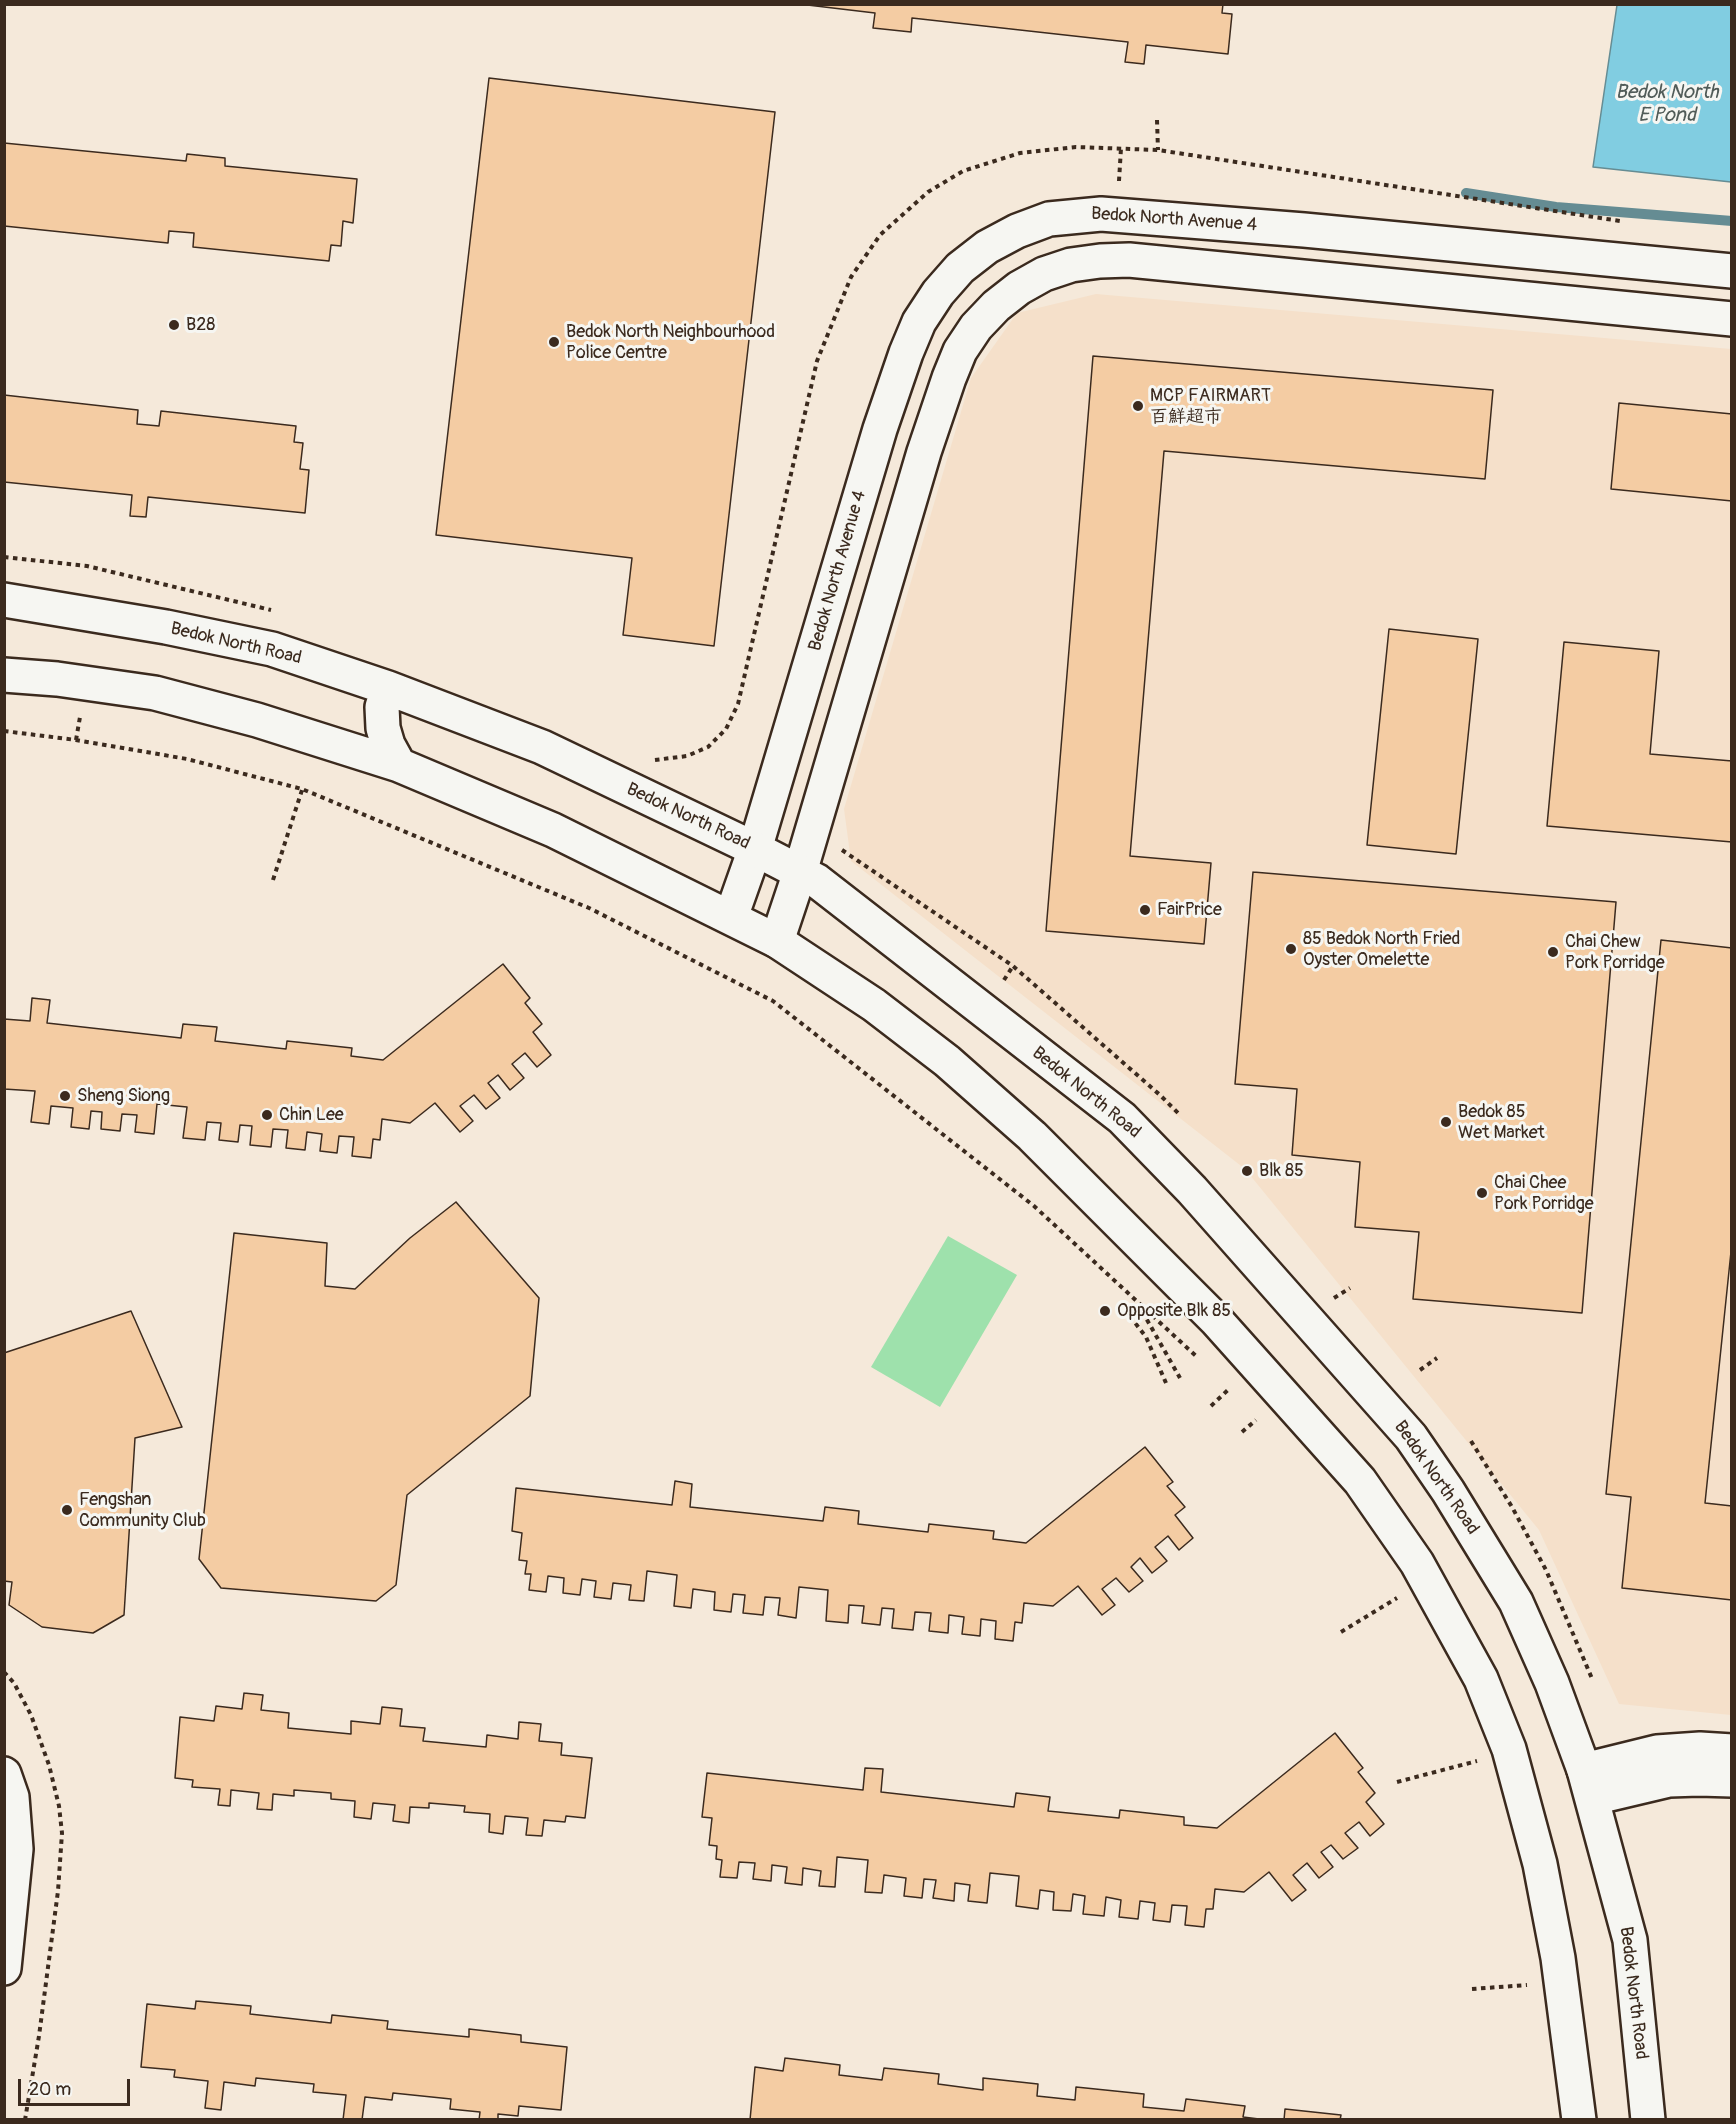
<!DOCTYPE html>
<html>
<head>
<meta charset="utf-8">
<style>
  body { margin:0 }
  #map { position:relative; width:1736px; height:2124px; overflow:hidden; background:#f5e9da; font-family:Pangolin,sans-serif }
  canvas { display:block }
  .frame { position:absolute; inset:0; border:6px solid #3b2a1e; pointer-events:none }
  .scale { position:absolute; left:18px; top:2079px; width:112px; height:27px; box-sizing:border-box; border:3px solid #3b2a1e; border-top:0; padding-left:8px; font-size:18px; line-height:21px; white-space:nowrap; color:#3b2a1e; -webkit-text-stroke:4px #f6f6f2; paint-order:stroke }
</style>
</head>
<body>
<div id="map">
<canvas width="1736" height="2124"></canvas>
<div class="frame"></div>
<div class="scale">20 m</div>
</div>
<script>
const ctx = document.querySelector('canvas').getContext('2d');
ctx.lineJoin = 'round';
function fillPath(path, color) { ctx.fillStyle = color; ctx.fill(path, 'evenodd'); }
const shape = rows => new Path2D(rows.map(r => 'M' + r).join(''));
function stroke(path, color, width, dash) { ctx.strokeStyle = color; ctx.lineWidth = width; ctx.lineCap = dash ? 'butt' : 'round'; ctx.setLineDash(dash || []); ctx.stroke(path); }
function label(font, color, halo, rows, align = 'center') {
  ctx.font = font + ' Pangolin,"LXGW WenKai TC",sans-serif'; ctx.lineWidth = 6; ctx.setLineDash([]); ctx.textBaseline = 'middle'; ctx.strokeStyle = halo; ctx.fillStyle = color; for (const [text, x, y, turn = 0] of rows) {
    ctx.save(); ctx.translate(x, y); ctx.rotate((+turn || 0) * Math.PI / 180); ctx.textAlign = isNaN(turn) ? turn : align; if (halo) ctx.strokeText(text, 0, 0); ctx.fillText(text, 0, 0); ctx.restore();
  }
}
fillPath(shape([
  [1096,294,1731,349,1731,1715,1619,1704,1539,1530,1245,1169,851,861,844,809,971,378,1017,313]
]), '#f5e0ca');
fillPath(shape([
  [948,1236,1017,1275,940,1407,871,1367]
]), '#9ee1ac');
const water = shape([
  [1617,5,1731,5,1731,182,1593,167,1617,5]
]);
fillPath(water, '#81cde1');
stroke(water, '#658c93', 1.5);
stroke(shape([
  [1466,193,1556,207,1732,221]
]), '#658c93', 10);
const building = shape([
  [799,4,1223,4,1222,13,1232,14,1228,54,1146,45,1144,64,1125,62,1128,42,912,18,911,32,873,28,875,13,799,4],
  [489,78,775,112,714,646,623,635,632,558,436,535,489,78],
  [4,143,186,161,187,154,225,158,225,166,357,179,353,223,343,221,341,246,331,245,329,261,193,247,194,233,169,231,168,243,4,226,4,143],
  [1093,356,1493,390,1485,479,1164,451,1130,856,1211,863,1204,944,1046,931,1093,356],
  [4,395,138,410,137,424,159,426,161,411,296,426,294,442,303,443,300,469,309,470,305,513,148,497,146,517,130,516,132,495,4,482,4,395],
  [1619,403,1732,414,1732,501,1611,489,1619,403],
  [1389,629,1478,639,1456,854,1367,845,1389,629],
  [1564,642,1659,651,1650,754,1732,761,1732,842,1547,826,1564,642],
  [1253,872,1616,902,1582,1313,1413,1299,1419,1232,1355,1227,1360,1162,1292,1155,1297,1089,1235,1084,1253,872],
  [1661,940,1732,948,1732,1242,1705,1503,1732,1506,1732,1600,1622,1588,1631,1497,1606,1494,1661,940],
  [503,964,530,998,525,1003,542,1024,533,1032,551,1055,537,1067,525,1053,512,1064,524,1078,510,1090,498,1075,488,1083,500,1098,486,1109,474,1095,460,1106,473,1121,460,1132,435,1103,410,1123,382,1119,380,1140,373,1139,371,1158,352,1156,354,1137,339,1136,337,1153,320,1151,322,1134,307,1132,305,1150,286,1148,288,1130,273,1129,271,1147,250,1145,252,1126,240,1125,238,1142,219,1140,221,1123,207,1122,205,1140,183,1138,187,1107,157,1104,154,1134,135,1132,137,1115,122,1114,120,1131,101,1129,102,1112,91,1111,89,1129,71,1127,73,1108,51,1106,49,1124,31,1122,35,1091,4,1089,4,1019,30,1021,32,998,50,1000,47,1023,181,1038,183,1024,217,1027,215,1041,286,1049,287,1041,352,1048,351,1056,383,1060,503,964],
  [456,1202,539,1298,530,1396,407,1495,396,1585,376,1601,221,1588,199,1559,234,1233,327,1243,325,1286,355,1289,410,1238,456,1202],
  [131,1311,182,1427,135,1438,124,1615,93,1633,42,1627,9,1605,12,1582,4,1581,4,1353,131,1311],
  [1145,1447,1173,1482,1167,1486,1185,1507,1175,1515,1193,1538,1179,1550,1168,1536,1155,1547,1167,1561,1152,1573,1140,1558,1131,1567,1143,1581,1129,1592,1116,1578,1102,1589,1115,1605,1102,1615,1078,1586,1053,1606,1024,1603,1022,1623,1015,1622,1013,1641,995,1639,996,1621,981,1619,980,1636,962,1634,964,1617,949,1615,948,1633,929,1631,931,1613,915,1612,913,1630,892,1628,894,1609,882,1608,880,1625,862,1623,864,1606,849,1605,848,1623,826,1621,828,1590,799,1587,796,1618,778,1615,780,1598,765,1597,763,1615,743,1613,745,1595,733,1594,731,1612,714,1610,715,1592,693,1589,691,1608,674,1606,677,1575,647,1571,644,1601,629,1600,631,1585,613,1583,611,1599,594,1597,596,1581,582,1579,580,1595,563,1593,564,1578,548,1576,546,1592,529,1590,531,1574,525,1574,527,1561,519,1560,522,1533,512,1531,516,1488,672,1505,675,1481,692,1484,690,1507,823,1521,825,1507,859,1511,858,1524,928,1532,929,1524,994,1531,993,1539,1026,1543,1145,1447],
  [244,1693,263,1695,261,1710,289,1713,288,1728,351,1734,351,1721,380,1724,382,1707,402,1709,400,1726,425,1728,423,1741,486,1747,487,1735,518,1739,519,1722,541,1724,539,1741,562,1743,561,1755,592,1758,585,1818,566,1816,565,1822,544,1820,542,1836,526,1835,528,1818,505,1816,503,1834,489,1832,490,1814,464,1812,465,1806,429,1803,429,1808,410,1807,409,1823,393,1821,395,1805,373,1803,371,1819,354,1817,355,1801,331,1799,331,1793,294,1790,294,1796,273,1794,272,1810,257,1809,259,1793,231,1790,230,1806,218,1805,220,1789,192,1787,193,1780,175,1778,180,1717,214,1721,216,1706,242,1709,244,1693],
  [1335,1733,1363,1768,1358,1772,1375,1793,1366,1802,1384,1824,1370,1836,1359,1822,1345,1833,1358,1848,1343,1859,1331,1845,1321,1852,1333,1867,1319,1878,1307,1863,1293,1875,1306,1890,1292,1901,1269,1872,1244,1892,1215,1889,1213,1909,1206,1909,1204,1927,1185,1925,1187,1906,1172,1905,1170,1922,1153,1920,1155,1903,1140,1901,1138,1919,1119,1917,1121,1900,1106,1897,1104,1916,1083,1914,1085,1896,1073,1894,1071,1911,1053,1910,1054,1892,1040,1890,1038,1909,1016,1906,1019,1876,990,1873,987,1903,968,1901,970,1885,955,1883,954,1901,933,1898,936,1880,924,1879,922,1898,904,1896,906,1878,884,1875,882,1893,865,1892,868,1860,837,1857,835,1887,819,1886,821,1871,803,1868,802,1885,785,1883,787,1867,772,1865,771,1881,753,1879,755,1863,739,1862,737,1878,720,1877,722,1860,716,1859,717,1846,709,1845,712,1818,702,1817,707,1773,863,1790,865,1768,883,1769,881,1792,1014,1807,1016,1793,1050,1797,1048,1811,1119,1818,1120,1810,1184,1817,1184,1825,1217,1828,1335,1733],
  [196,2001,251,2006,250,2014,331,2023,332,2015,388,2021,387,2029,469,2037,469,2029,521,2035,521,2042,567,2047,561,2110,519,2106,518,2116,498,2114,498,2120,479,2120,480,2112,450,2109,451,2099,393,2093,392,2100,365,2097,362,2120,343,2120,346,2095,313,2092,314,2084,256,2078,255,2086,224,2082,221,2110,205,2108,208,2081,174,2077,175,2070,141,2067,147,2004,195,2009,196,2001],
  [785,2058,840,2065,839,2075,882,2080,884,2068,939,2074,938,2084,983,2090,983,2078,1038,2084,1037,2096,1075,2100,1076,2087,1144,2094,1143,2107,1184,2111,1186,2099,1245,2106,1243,2117,1267,2120,750,2120,755,2067,783,2071,785,2058],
  [1285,2109,1341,2115,1340,2120,1284,2120,1285,2109]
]);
fillPath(building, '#f4cca3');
stroke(building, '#3b2a1e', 1.5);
const minor = shape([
  [731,917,755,849,880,429,906,353,919,322,938,293,960,268,987,247,1017,231,1049,219,1101,214,1304,230,1732,271],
  [777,941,800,872,924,452,949,378,960,351,976,327,996,306,1019,288,1044,274,1071,265,1100,261,1129,260,1732,319],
  [1584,1770,1657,1752,1700,1749,1732,1751],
  [4,1774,12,1797,16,1849,4,1968],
  [1593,1798,1669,1780,1699,1779,1732,1780]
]);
const major = shape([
  [4,600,166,627,272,649,388,688,542,747,755,849,817,881,1122,1118,1192,1190,1411,1437,1448,1491,1516,1602,1552,1683,1584,1770,1630,1940,1648,2120],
  [4,675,57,679,155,693,257,720,399,765,553,830,777,941,874,1005,947,1061,1032,1136,1216,1320,1360,1481,1417,1563,1481,1679,1509,1749,1540,1864,1558,1958,1579,2120],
  [388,688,382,707,383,728,388,745,399,765]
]);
stroke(minor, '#3b2a1e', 38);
stroke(major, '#3b2a1e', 38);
stroke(shape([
  [1157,120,1158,150],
  [1119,181,1121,148],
  [4,557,87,566,271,610],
  [4,731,76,740,187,759,302,789,589,908,773,1001,1034,1206,1196,1356],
  [76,740,80,717],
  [655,760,687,756,708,747,726,729,738,704,817,361,851,277,880,235,928,192,963,171,1020,153,1076,147,1158,150,1620,221],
  [842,850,1013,966,1160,1095,1181,1116],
  [273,880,302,790],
  [1004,980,1013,966],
  [1334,1298,1350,1288],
  [1142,1305,1129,1315,1146,1337,1166,1383],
  [1148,1311,1146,1318,1180,1378],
  [1420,1370,1437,1358],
  [1211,1406,1229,1389],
  [1242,1432,1256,1420],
  [1471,1441,1512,1507,1546,1570,1593,1681],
  [1341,1632,1397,1598],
  [4,1672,14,1683,31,1715,49,1765,59,1806,62,1833,58,1891,39,2036,25,2120],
  [1397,1782,1477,1761],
  [1472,1989,1527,1985]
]), '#3b2a1e', 4, [4.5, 4.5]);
stroke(minor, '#f6f6f2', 33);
stroke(major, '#f6f6f2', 33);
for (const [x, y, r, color] of [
  [174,325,6,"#3b2a1e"],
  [554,342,6,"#3b2a1e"],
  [1138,406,6,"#3b2a1e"],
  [1145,910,6,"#3b2a1e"],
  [1291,949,6,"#3b2a1e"],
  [1553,952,6,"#3b2a1e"],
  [65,1096,6,"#3b2a1e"],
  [267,1115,6,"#3b2a1e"],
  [1446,1122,6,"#3b2a1e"],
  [1247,1171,6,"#3b2a1e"],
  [1482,1193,6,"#3b2a1e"],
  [1105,1311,6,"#3b2a1e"],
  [67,1510,6,"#3b2a1e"]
]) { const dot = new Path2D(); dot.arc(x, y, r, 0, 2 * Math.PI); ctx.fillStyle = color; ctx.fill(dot); stroke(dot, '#f6f6f2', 2); }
label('18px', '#3b2a1e', '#f6f6f2', [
  ["Bedok North Avenue 4",1174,220,4],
  ["Bedok North Avenue 4",838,571,-74],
  ["Bedok North Road",236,644,13],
  ["Bedok North Road",688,817,25],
  ["Bedok North Road",1086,1093,39],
  ["Bedok North Road",1436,1478,55],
  ["Bedok North Road",1633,1993,83]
]);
label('18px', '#3b2a1e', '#f6f6f2', [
  ["B28",186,325],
  ["Bedok North Neighbourhood",566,332],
  ["Police Centre",566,353],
  ["MCP FAIRMART",1150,396],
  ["百鮮超市",1150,417],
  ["FairPrice",1157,910],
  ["85 Bedok North Fried",1303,939],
  ["Oyster Omelette",1303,960],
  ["Chai Chew",1565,942],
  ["Pork Porridge",1565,963],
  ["Sheng Siong",77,1096],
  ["Bedok 85",1458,1112],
  ["Wet Market",1458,1133],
  ["Chin Lee",279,1115],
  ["Blk 85",1259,1171],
  ["Chai Chee",1494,1183],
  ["Pork Porridge",1494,1204],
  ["Opposite Blk 85",1117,1311],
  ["Fengshan",79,1500],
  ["Community Club",79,1521]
], 'left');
label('italic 20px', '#505b58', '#f6f6f2', [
  ["Bedok North",1667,93],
  ["E Pond",1667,116]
]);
</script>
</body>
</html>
